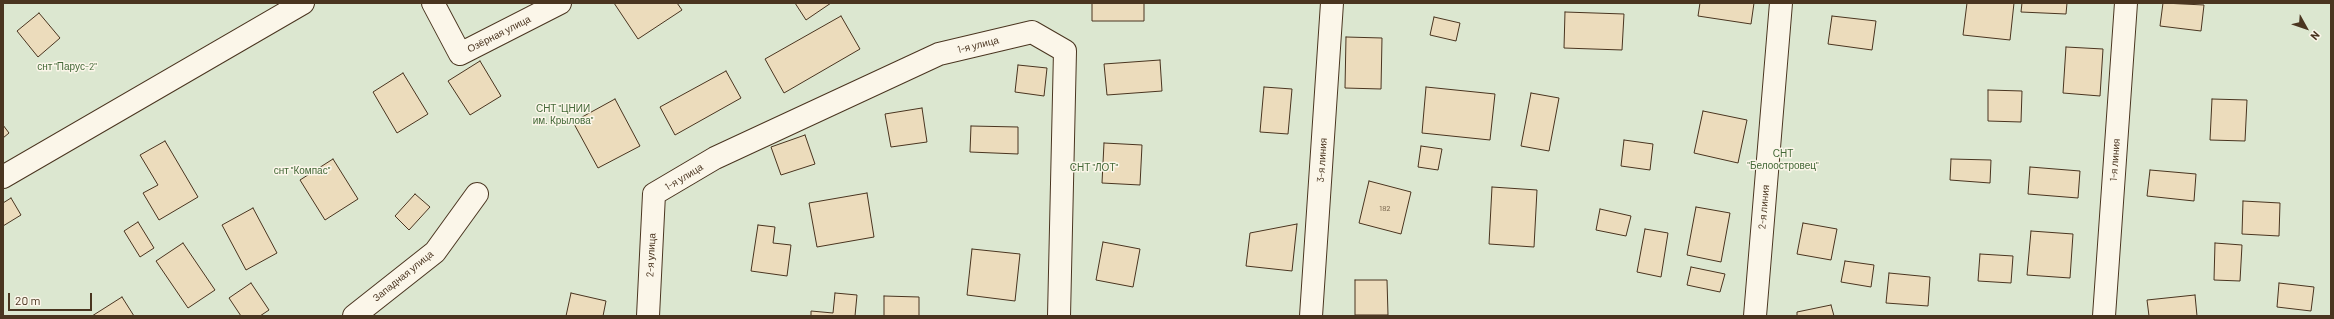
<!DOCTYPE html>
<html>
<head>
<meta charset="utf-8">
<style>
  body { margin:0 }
  #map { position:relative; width:2334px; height:319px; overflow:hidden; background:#fbf6e9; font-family:Barlow,sans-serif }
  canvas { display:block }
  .frame { position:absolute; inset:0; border:4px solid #4a3520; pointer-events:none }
  .north { position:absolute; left:2286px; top:8px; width:40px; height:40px; -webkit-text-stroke:3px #fbf6e9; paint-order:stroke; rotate:130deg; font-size:11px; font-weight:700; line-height:16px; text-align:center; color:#4a3520 }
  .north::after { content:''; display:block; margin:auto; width:14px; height:18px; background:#4a3520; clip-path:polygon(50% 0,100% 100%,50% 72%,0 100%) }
  .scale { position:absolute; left:8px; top:293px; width:84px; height:18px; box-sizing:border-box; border:2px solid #4a3520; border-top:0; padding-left:5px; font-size:12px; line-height:14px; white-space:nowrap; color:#4a3520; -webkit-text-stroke:3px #fbf6e9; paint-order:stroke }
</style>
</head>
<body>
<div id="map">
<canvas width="2334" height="319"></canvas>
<div class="frame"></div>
<div class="north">N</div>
<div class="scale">20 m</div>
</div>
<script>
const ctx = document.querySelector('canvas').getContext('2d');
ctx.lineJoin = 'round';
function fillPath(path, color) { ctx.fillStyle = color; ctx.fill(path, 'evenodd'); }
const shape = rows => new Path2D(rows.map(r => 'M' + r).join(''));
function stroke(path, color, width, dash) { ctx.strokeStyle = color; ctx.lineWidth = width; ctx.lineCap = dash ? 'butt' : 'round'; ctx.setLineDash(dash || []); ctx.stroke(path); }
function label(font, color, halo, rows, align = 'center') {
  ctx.font = font + ' Barlow,sans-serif'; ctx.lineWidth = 3; ctx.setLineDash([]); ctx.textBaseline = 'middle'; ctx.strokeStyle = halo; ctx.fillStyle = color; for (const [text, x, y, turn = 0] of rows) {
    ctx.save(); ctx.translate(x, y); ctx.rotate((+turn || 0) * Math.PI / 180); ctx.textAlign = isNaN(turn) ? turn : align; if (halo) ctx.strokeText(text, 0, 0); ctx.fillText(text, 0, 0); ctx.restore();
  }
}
const green = shape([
  [3,3,2331,3,2331,316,3,316,3,3]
]);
fillPath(green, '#dce7d0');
stroke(green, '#887966', 1);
const building = shape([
  [614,3,677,3,682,10,638,39,614,3],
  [795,3,831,3,806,20,795,3],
  [1092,3,1144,3,1144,21,1092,21,1092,3],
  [1700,3,1754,3,1751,24,1698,16,1700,3],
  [1967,3,2014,3,2010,40,1963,35,1967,3],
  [2022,3,2067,3,2066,14,2021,12,2022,3],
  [2163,3,2204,5,2201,31,2160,26,2163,3],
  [1565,12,1624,14,1622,50,1564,48,1565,12],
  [39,13,60,38,38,57,17,31,39,13],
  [841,16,860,49,784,93,765,59,841,16],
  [1832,16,1876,21,1872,50,1828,44,1832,16],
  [1434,17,1460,23,1456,41,1430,35,1434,17],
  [1346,37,1382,38,1381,89,1345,88,1346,37],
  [2066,47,2103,49,2100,96,2063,93,2066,47],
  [1160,60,1162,91,1107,95,1104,64,1160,60],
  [480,61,501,96,470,115,448,81,480,61],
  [1018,65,1047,68,1044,96,1015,92,1018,65],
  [726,71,741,98,675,135,660,107,726,71],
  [403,73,428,114,397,133,373,92,403,73],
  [1264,87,1292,89,1288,134,1260,132,1264,87],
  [1426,87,1495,94,1490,140,1422,133,1426,87],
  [1988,90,2022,91,2021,122,1988,121,1988,90],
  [1531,93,1559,98,1549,151,1521,146,1531,93],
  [615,99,640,146,598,168,573,122,615,99],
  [2212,99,2247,100,2245,141,2210,140,2212,99],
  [922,108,927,142,891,147,885,114,922,108],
  [1703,111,1747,120,1738,163,1694,153,1703,111],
  [3,125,9,133,3,138,3,125],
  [971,126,1018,127,1018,154,970,152,971,126],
  [805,135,815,164,781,175,771,147,805,135],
  [1624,140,1653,144,1650,170,1621,166,1624,140],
  [165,141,198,197,159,220,143,193,158,185,140,155,165,141],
  [1104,143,1142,145,1140,185,1102,183,1104,143],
  [1421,146,1442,149,1438,170,1418,167,1421,146],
  [333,159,358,199,325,220,300,180,333,159],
  [1951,159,1991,160,1990,183,1950,180,1951,159],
  [2030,167,2080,171,2078,198,2028,194,2030,167],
  [2150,170,2196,174,2194,201,2147,196,2150,170],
  [1369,181,1411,192,1401,234,1359,223,1369,181],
  [1492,187,1537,190,1534,247,1489,244,1492,187],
  [867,193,874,237,817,247,809,203,867,193],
  [415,194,430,207,409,230,395,216,415,194],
  [11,198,21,215,3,226,3,203,11,198],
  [2243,201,2280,203,2279,236,2242,234,2243,201],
  [1696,207,1730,213,1721,262,1687,255,1696,207],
  [253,208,277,253,246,270,222,225,253,208],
  [1600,209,1631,216,1626,236,1596,230,1600,209],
  [138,222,154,248,140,257,124,231,138,222],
  [1803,223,1837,229,1831,260,1797,254,1803,223],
  [1297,224,1292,271,1246,266,1250,233,1297,224],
  [758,225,775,227,773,243,791,245,787,276,751,271,758,225],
  [1645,229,1668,233,1661,277,1637,272,1645,229],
  [2031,231,2073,234,2070,278,2027,275,2031,231],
  [1103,242,1140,249,1133,287,1096,280,1103,242],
  [183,243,215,290,188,308,156,261,183,243],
  [2215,243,2242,245,2240,281,2214,280,2215,243],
  [972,249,1020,254,1015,301,967,295,972,249],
  [1980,254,2013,256,2011,283,1978,281,1980,254],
  [1845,261,1874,265,1871,287,1841,282,1845,261],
  [1691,267,1725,274,1720,292,1687,285,1691,267],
  [1889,273,1930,277,1928,306,1886,303,1889,273],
  [1355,280,1387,280,1388,315,1355,315,1355,280],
  [251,283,269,310,260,316,241,316,229,298,251,283],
  [2279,283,2314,287,2311,311,2277,307,2279,283],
  [571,293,606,301,603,316,566,316,571,293],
  [835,293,857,295,855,316,811,316,811,311,833,313,835,293],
  [2195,295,2197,316,2149,316,2147,300,2195,295],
  [884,296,919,297,919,316,884,316,884,296],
  [122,297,134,316,92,316,122,297],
  [1831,305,1834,316,1797,316,1797,312,1831,305]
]);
fillPath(building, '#ecdcbc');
stroke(building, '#4a3520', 1);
const minor = shape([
  [433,3,460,54,560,3],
  [3,177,303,3],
  [354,316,435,252,477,194],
  [648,316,654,194,715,158,939,54,1032,32,1065,51,1059,316],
  [1311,316,1332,3],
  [1755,316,1781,3],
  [2104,316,2126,3]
]);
stroke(minor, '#4a3520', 24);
stroke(minor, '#fbf6e9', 22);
label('8px', '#725f47', null, [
  ["182",1385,208]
]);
label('10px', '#4a3520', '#fbf6e9', [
  ["Озёрная улица",499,34,-27],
  ["1-я улица",978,45,-14],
  ["3-я линия",1322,160,-86],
  ["1-я линия",2115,160,-86],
  ["1-я улица",684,177,-31],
  ["2-я линия",1764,207,-85],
  ["2-я улица",651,255,-87],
  ["Западная улица",403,276,-39]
]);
label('10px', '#436837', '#fbf6e9', [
  ["снт \"Парус-2\"",67,67],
  ["СНТ \"ЦНИИ",563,109],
  ["им. Крылова\"",563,121],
  ["СНТ",1783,154],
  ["\"Белоостровец\"",1783,166],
  ["СНТ \"ЛОТ\"",1094,168],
  ["снт \"Компас\"",302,171]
]);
</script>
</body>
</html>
